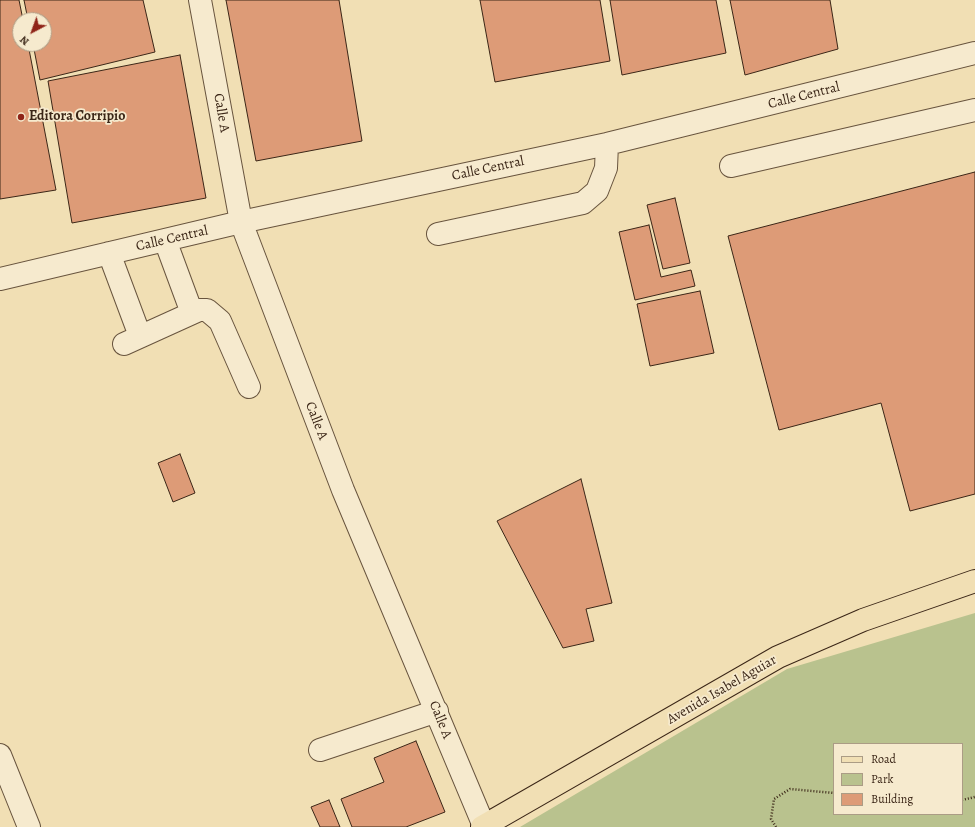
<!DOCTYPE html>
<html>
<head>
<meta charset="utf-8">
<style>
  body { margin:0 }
  #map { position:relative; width:975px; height:827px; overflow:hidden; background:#f1dfb4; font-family:Alegreya,serif }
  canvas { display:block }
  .legend { position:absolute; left:833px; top:743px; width:130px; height:72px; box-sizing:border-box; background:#f6eace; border:1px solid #ab9c85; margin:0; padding:5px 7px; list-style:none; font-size:12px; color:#3b2617 }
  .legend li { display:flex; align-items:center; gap:8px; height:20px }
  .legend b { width:20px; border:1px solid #ab9c85 }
  .north { position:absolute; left:12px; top:12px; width:40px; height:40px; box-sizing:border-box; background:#f6eace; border:1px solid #ab9c85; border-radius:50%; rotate:221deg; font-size:11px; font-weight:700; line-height:16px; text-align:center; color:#3b2617 }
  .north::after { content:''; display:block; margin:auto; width:14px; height:18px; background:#8f2418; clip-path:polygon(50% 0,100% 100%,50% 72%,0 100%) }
</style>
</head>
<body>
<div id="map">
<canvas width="975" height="827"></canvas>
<ul class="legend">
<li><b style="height:5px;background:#f1dfb4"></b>Road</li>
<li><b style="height:11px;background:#b9c28e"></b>Park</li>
<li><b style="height:11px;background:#dd9b77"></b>Building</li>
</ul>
<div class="north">N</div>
</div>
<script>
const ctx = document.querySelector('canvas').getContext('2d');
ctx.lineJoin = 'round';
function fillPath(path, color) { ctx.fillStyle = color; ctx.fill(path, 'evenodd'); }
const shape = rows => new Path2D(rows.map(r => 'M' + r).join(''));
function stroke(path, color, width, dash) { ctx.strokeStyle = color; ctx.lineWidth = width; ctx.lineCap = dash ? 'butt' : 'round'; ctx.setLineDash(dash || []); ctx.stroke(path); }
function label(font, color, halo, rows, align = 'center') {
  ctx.font = font + ' Alegreya,serif'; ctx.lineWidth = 3.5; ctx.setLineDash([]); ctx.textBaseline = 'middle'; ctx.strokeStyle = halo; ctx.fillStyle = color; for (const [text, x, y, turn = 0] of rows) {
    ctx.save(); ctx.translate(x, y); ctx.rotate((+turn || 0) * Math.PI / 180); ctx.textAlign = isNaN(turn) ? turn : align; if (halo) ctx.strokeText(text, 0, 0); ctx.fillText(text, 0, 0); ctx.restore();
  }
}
fillPath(shape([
  [975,613,975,827,520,827,787,669],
  [834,744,962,744,962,814,834,814]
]), '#b9c28e');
const building = shape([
  [0,0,19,0,23,20,20,20,20,44,28,44,56,190,0,199,0,0],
  [24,0,143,0,155,52,40,80,33,44,44,44,44,20,28,20,24,0],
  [226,0,339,0,362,141,256,161,226,0],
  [480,0,600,0,610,61,495,82,480,0],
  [610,0,716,0,726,53,622,75,610,0],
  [730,0,830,0,838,49,745,75,730,0],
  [180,55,206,198,72,223,48,81,180,55],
  [975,172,975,494,910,511,881,403,779,430,728,236,975,172],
  [675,198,690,263,663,269,647,205,675,198],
  [649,225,661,277,691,270,695,286,635,300,619,232,649,225],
  [700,291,714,353,650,366,637,304,700,291],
  [180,454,195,493,173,502,158,463,180,454],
  [581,479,612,603,586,609,594,641,563,648,497,521,581,479],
  [416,741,445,812,406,827,352,827,341,799,384,782,374,758,416,741],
  [329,800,340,827,320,827,311,807,329,800]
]);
fillPath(building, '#dd9b77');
stroke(building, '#3b2617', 1);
const minor = shape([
  [200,0,241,222,343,490,484,826],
  [731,166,975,110],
  [438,234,583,203,597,191,606,168,607,144],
  [165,240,192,313],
  [109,253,140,336],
  [0,279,241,222,607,144,975,53],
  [124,344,199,310,207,310,220,321,249,387],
  [320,750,437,711],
  [0,755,29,827]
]);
const major = shape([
  [482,827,778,657,863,620,975,581]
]);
stroke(minor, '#68543e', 24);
stroke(major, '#3b2617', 24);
stroke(shape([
  [962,800,975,797],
  [776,827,771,819,774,799,790,789,834,793]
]), '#3b2617', 2.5, [1, 2]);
stroke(minor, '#f6eace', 22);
stroke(major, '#f1dfb4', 22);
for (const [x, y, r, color] of [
  [21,117,4,"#8f2418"]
]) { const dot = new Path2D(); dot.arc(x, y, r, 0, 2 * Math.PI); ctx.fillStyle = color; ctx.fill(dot); stroke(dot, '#f6eace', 1.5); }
label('14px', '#3b2617', '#f6eace', [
  ["Calle Central",804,96,-14],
  ["Calle A",221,113,80],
  ["Calle Central",488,169,-12],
  ["Calle Central",172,239,-13],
  ["Calle A",316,421,69],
  ["Avenida Isabel Aguiar",722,690,-30],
  ["Calle A",440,720,68]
]);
label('bold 14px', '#3b2617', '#f6eace', [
  ["Editora Corripio",29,117]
], 'left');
</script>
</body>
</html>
